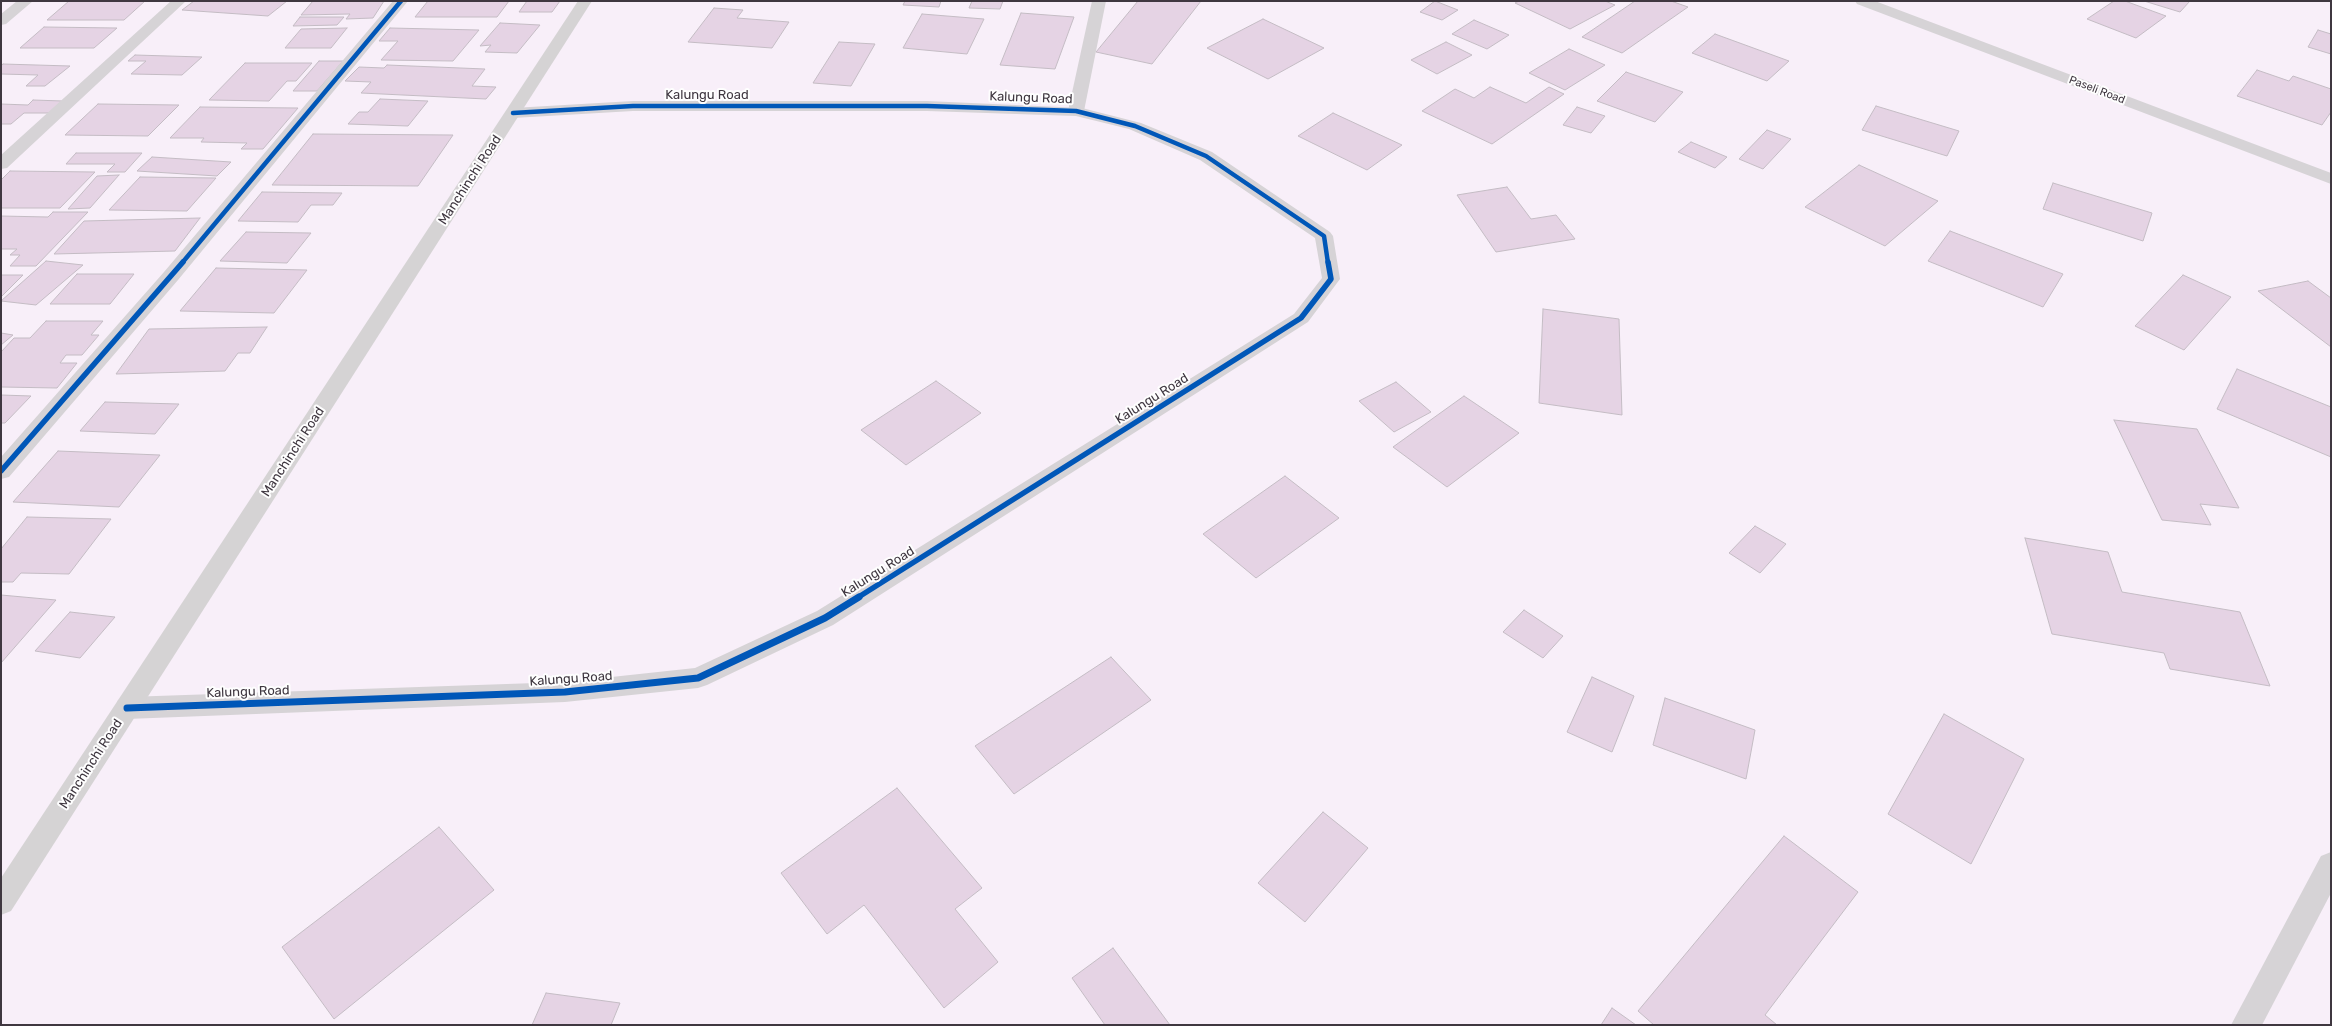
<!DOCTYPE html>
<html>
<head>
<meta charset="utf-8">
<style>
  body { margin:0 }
  #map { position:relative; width:2332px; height:1026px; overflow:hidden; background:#f8eff9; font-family:Rubik,sans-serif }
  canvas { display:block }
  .frame { position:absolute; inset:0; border:2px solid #3f3740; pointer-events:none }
</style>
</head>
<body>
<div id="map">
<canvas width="2332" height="1026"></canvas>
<div class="frame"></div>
</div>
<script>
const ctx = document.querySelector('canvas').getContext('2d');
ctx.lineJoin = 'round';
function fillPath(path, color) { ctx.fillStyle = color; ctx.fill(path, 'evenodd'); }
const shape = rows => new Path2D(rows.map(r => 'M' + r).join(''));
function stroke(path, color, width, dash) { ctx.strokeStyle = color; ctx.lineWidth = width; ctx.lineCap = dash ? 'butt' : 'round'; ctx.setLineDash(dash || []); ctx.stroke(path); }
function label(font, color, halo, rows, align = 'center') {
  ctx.font = font + ' Rubik,sans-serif'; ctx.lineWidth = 4; ctx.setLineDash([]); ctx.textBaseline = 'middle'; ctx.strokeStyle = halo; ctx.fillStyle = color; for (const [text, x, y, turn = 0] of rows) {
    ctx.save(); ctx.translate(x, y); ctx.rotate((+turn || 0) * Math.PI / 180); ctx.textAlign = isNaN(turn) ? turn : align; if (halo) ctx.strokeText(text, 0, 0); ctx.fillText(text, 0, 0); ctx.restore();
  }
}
const building = shape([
  [69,1,145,1,124,20,47,20,69,1],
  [194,1,287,1,268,16,182,10,194,1],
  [313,1,384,1,373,18,346,19,350,14,301,15,313,1],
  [428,1,509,1,497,17,415,17,428,1],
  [527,1,560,1,552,12,519,12,527,1],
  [905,1,941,1,939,7,903,5,905,1],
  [972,1,1003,1,1000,9,969,8,972,1],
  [1138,1,1201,1,1152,64,1096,52,1138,1],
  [1435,1,1458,10,1442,20,1420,12,1435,1],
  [1519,1,1605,1,1615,5,1570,29,1515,3,1519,1],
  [1635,1,1671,1,1688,7,1622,53,1582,37,1635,1],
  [2114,1,2125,1,2166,16,2136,38,2087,19,2114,1],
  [2144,1,2190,1,2180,12,2144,1],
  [714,8,743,10,737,18,789,22,772,48,688,42,714,8],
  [1021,13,1074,17,1055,69,1000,65,1021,13],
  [922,14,984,19,967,54,903,48,922,14],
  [300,17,344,17,337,25,293,26,300,17],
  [1263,19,1324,48,1268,79,1207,48,1263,19],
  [1474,20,1509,35,1487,49,1452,34,1474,20],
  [500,23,540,25,517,53,485,52,491,45,480,46,500,23],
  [44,27,117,28,94,48,20,48,44,27],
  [347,28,331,48,285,48,301,29,347,28],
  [390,28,479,30,453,61,381,60,398,41,379,41,390,28],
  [2318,30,2331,34,2331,54,2308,47,2318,30],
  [1715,34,1789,61,1767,81,1692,53,1715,34],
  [839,42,875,44,851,86,813,83,839,42],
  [1446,42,1472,55,1437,74,1411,60,1446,42],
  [1569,49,1605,65,1565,90,1529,73,1569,49],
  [135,55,202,57,182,75,131,74,146,61,128,61,135,55],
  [319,61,343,61,317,91,293,91,319,61],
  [245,63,312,63,296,81,287,81,269,101,209,100,245,63],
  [3,64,70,66,45,86,26,86,38,75,1,74,1,66,3,64],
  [387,65,485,69,472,86,496,87,486,99,361,93,371,82,345,81,359,67,384,68,387,65],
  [2257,70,2289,81,2293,76,2331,89,2331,112,2322,125,2237,96,2257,70],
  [1626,72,1683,92,1655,122,1597,101,1626,72],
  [1490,87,1526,103,1549,87,1564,94,1492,144,1422,111,1455,89,1474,98,1490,87],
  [380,99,428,101,408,126,348,124,359,112,368,112,380,99],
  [33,100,63,101,49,113,24,113,11,124,1,124,1,104,28,105,33,100],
  [98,104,179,105,148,136,65,135,98,104],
  [1876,106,1959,131,1947,156,1862,130,1876,106],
  [200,107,298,108,263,149,241,149,247,143,201,142,204,138,170,138,200,107],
  [1577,107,1605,116,1591,133,1563,125,1577,107],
  [1333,113,1402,145,1367,170,1298,136,1333,113],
  [1767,130,1791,139,1763,169,1739,159,1767,130],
  [313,134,453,135,418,186,272,185,313,134],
  [1691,142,1727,157,1715,168,1678,152,1691,142],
  [76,153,142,153,125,172,107,172,115,164,66,164,76,153],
  [152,157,231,162,217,176,137,171,152,157],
  [1859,165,1938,201,1885,246,1805,207,1859,165],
  [10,171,95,172,60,208,1,208,1,180,10,171],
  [119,175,90,208,68,209,97,176,119,175],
  [140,177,216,178,187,211,109,210,140,177],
  [2053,183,2152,213,2143,241,2043,209,2053,183],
  [1507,187,1531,219,1556,215,1575,239,1496,252,1457,195,1507,187],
  [262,192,342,193,333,205,311,205,298,222,238,221,262,192],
  [53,212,88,212,36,266,10,266,20,255,10,255,17,249,1,249,1,216,48,217,53,212],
  [200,218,175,251,54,254,84,221,200,218],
  [1950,231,2063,274,2043,307,1928,261,1950,231],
  [246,232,311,233,287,263,220,261,246,232],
  [46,261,83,265,36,305,1,301,46,261],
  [216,268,307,270,274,313,180,311,216,268],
  [77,274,134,274,110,304,50,304,77,274],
  [1,275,23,275,1,297,1,275],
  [2183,275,2231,297,2184,350,2135,326,2183,275],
  [2308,281,2331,298,2331,347,2258,291,2308,281],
  [1543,309,1619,319,1622,415,1539,403,1543,309],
  [46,321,103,321,91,335,99,335,82,355,66,355,60,363,77,363,57,388,1,387,1,352,14,338,30,338,46,321],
  [267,327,250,353,238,353,225,371,116,374,149,329,267,327],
  [1,333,13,335,1,345,1,333],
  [2237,369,2331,407,2331,457,2217,409,2237,369],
  [936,381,981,413,906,465,861,430,936,381],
  [1396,382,1431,412,1394,432,1359,401,1396,382],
  [1,395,31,396,5,423,1,423,1,395],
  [1464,396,1519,433,1447,487,1393,447,1464,396],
  [105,402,179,404,155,434,80,431,105,402],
  [2114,420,2197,429,2239,508,2200,504,2211,525,2162,520,2114,420],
  [58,451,160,455,119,507,13,502,58,451],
  [1285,476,1339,518,1256,578,1203,534,1285,476],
  [27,517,111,519,69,574,21,573,13,582,1,582,1,549,27,517],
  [1755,526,1786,544,1760,573,1729,553,1755,526],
  [2025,538,2108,552,2122,592,2240,612,2270,686,2170,669,2164,653,2052,634,2025,538],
  [1,595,56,600,1,663,1,595],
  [1524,610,1563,636,1543,658,1503,632,1524,610],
  [70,612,115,617,80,658,35,651,70,612],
  [1111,657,1151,700,1014,794,975,746,1111,657],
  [1592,677,1634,696,1612,752,1567,732,1592,677],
  [1665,698,1755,730,1746,779,1653,745,1665,698],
  [1944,714,2024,759,1971,864,1888,814,1944,714],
  [897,788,982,888,955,909,998,962,944,1008,864,905,827,934,781,873,897,788],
  [1323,812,1368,848,1305,922,1258,883,1323,812],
  [439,827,494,890,334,1019,282,947,439,827],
  [1784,836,1858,892,1765,1015,1777,1025,1654,1025,1638,1011,1784,836],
  [1113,948,1170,1025,1105,1025,1072,978,1113,948],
  [546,993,620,1003,611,1025,532,1025,546,993],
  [1612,1008,1636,1025,1601,1025,1612,1008]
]);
fillPath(building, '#e5d3e4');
stroke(building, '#c4bcc4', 1);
fillPath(shape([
  [1092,1,1106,1,1084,111,1082,114,1076,116,1070,114,1068,111,1092,1]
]), '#d6d3d6');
fillPath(shape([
  [17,1,33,1,6,24,1,25,1,14,17,1],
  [171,1,186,1,7,168,1,169,1,155,171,1],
  [393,1,408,1,178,280,9,477,1,479,1,457,164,272,393,1],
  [1855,1,1875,1,2331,173,2331,184,1857,4,1855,1],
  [633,101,927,101,1082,108,1141,123,1212,152,1330,232,1333,236,1340,279,1308,322,833,625,707,685,698,688,565,702,127,719,118,716,115,708,118,700,127,697,565,682,695,668,817,611,1294,314,1322,278,1315,238,1200,160,1129,129,1076,116,927,111,633,111,513,118,507,116,505,113,507,110,513,108,633,101]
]), '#d6d3d6');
fillPath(shape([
  [2331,852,2331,893,2262,1025,2231,1025,2321,856,2331,852]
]), '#d6d3d6');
fillPath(shape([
  [578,1,592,1,11,911,1,915,1,878,578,1]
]), '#d5d3d4');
stroke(shape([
  [513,113,633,106,927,106,1076,111,1135,126,1206,156,1324,236,1328,263],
  [182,263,401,1]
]), '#0057b8', 4.5);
stroke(shape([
  [1,471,183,262],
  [857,598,1301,318,1331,279,1328,262]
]), '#0057b8', 5.5);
stroke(shape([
  [127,708,565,692,698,678,825,618,859,597]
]), '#0057b8', 7);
label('11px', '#3f3740', '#fefefe', [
  ["Paseli Road",2097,90,21]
]);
label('13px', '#3f3740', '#fefefe', [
  ["Kalungu Road",707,95],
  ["Kalungu Road",1031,98,2],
  ["Manchinchi Road",470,180,-57],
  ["Kalungu Road",1152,399,-32],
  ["Manchinchi Road",293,452,-57],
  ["Kalungu Road",878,572,-32],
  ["Kalungu Road",571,679,-4],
  ["Kalungu Road",248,692,-2],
  ["Manchinchi Road",91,764,-57]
]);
</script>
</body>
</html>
